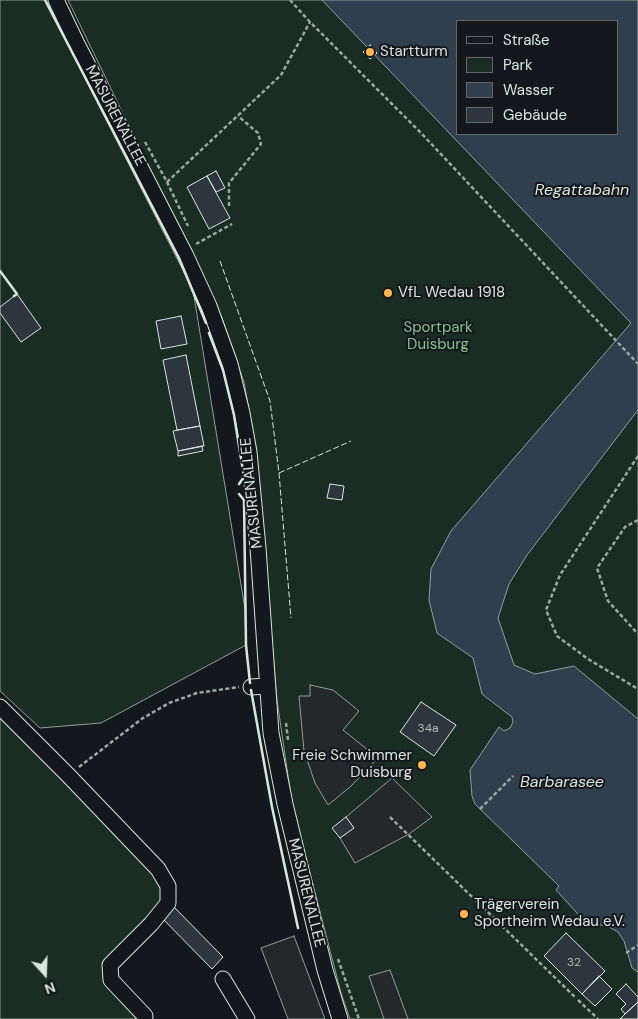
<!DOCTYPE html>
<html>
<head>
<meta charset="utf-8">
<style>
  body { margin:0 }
  #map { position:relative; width:638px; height:1019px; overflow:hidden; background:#14181c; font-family:"DM Sans",sans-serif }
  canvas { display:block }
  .legend { position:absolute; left:456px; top:20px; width:162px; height:115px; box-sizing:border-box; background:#14181c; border:1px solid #626a69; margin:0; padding:6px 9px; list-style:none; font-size:15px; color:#d8e6dc }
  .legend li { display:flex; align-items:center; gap:10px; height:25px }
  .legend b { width:25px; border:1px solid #626a69 }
  .north { position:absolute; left:20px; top:949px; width:50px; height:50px; -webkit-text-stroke:4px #14181c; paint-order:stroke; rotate:160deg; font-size:14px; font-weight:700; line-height:20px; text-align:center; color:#d8e6dc }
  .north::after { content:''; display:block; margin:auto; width:18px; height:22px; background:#d8e6dc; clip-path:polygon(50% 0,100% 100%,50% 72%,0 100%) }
</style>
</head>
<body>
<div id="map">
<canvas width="638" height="1019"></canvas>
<ul class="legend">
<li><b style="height:6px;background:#14181c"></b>Straße</li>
<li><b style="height:14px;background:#1a2d24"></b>Park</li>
<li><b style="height:14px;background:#2f3f4d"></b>Wasser</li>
<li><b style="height:14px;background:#2c363c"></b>Gebäude</li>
</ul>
<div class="north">N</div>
</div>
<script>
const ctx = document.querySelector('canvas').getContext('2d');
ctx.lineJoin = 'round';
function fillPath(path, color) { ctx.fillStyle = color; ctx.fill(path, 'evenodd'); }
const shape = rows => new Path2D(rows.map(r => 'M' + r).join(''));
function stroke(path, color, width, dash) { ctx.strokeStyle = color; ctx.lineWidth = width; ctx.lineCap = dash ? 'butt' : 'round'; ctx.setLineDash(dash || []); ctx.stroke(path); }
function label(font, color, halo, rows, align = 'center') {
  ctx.font = font + ' "DM Sans",sans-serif'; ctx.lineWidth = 4; ctx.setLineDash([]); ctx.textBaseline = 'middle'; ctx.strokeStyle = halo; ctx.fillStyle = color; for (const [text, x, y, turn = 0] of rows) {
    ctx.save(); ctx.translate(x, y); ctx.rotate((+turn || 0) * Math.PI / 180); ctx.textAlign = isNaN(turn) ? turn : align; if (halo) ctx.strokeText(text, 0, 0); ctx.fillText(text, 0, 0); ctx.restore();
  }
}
const green = shape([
  [0,0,45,0,193,290,245,609,246,645,101,723,40,728,0,691,0,0],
  [68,0,638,0,638,1019,350,1019,341,993,292,803,277,700,255,443,244,382,222,318,68,0],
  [457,21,617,21,617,134,457,134,457,21],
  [0,711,158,869,168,903,110,965,148,1019,0,1019,0,711]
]);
fillPath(green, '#1a2d24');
stroke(green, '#939e99', 1);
const parking = shape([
  [310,685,333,690,359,711,343,730,378,758,350,787,328,805,315,783,304,751,299,696,310,696,310,685],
  [392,778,432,817,409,834,355,863,340,838,354,828,346,817,392,778],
  [294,936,325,1019,288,1019,261,948,294,936],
  [390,970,408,1019,384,1019,369,976,390,970]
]);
fillPath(parking, '#24282b');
stroke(parking, '#939e99', 1);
const water = shape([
  [322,0,638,0,638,410,527,555,509,584,498,618,514,665,535,674,574,666,638,719,638,972,632,968,624,941,618,932,609,927,597,924,587,924,556,890,559,886,475,804,472,796,470,770,499,727,504,731,510,728,513,722,512,717,482,694,473,658,437,633,429,600,431,569,451,531,631,323,322,0],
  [457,21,617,21,617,134,457,134,457,21]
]);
fillPath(water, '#2f3f4d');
stroke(water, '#939e99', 1);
const building = shape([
  [370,45,377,53,370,59,363,52,370,45],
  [216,171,225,188,216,192,207,176,216,171],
  [207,176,230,218,209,229,187,187,207,176],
  [17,294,41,328,21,342,0,313,0,307,17,294],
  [181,316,187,344,161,349,156,321,181,316],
  [186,355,200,426,177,430,163,360,186,355],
  [200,426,204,446,178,451,173,431,200,426],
  [202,446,203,451,178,456,178,451,202,446],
  [330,484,344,486,342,500,327,498,330,484],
  [421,702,456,725,434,756,400,732,421,702],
  [346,817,354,828,340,838,332,828,346,817],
  [173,906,223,957,212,969,161,917,173,906],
  [566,933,605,971,582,994,544,956,566,933],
  [599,976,612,989,595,1006,582,994,599,976],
  [626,984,638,997,638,1002,625,1014,621,1009,626,1004,616,994,626,984],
  [638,1002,638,1019,620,1019,625,1014,638,1002]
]);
fillPath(building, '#2c363c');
stroke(building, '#d8e6dc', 1);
const minor = shape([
  [56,0,77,44,186,256,209,306,230,364,242,413,249,452,258,548,271,733,285,804,325,970,340,1019],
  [251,687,267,686],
  [0,707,68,775,158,869,168,886,168,903,151,924,110,965,111,980,145,1016],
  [223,979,247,1019]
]);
stroke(minor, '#d8e6dc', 17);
stroke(shape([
  [290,0,310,22,422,134,638,364],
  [145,142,167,182,188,226],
  [167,182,281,75,310,22],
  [229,206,229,183,261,144,258,133,238,116],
  [196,244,232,224],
  [638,456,560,575,546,610,557,636,588,659,638,689],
  [638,520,625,527,597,568,608,601,638,634],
  [286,723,288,740],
  [79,767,143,718,169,703,197,693,239,687],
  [480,809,513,776],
  [390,817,576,998],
  [626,953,638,945],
  [338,959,359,1019],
  [578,1000,598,1019]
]), '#9da8a2', 2.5, [4, 2.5]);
stroke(minor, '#14181c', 15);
stroke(shape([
  [220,261,270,401,279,473,291,618],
  [279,473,351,441]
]), '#d8e6dc', 1, [6, 2.5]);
stroke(shape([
  [45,0,179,258,206,323],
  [0,271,17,294,14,296],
  [209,333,223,370,234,415,244,477,239,484],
  [239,494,244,500,246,645,250,683],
  [251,690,272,807,298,928]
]), '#d8e6dc', 2.5);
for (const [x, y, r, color] of [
  [370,52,5,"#ffb74d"],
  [388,293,5,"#ffb74d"],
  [422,765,5,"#ffb74d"],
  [464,914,5,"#ffb74d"]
]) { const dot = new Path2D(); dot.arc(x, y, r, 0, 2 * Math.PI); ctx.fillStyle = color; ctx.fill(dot); stroke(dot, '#14181c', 2); }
label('12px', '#adbab4', null, [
  ["34a",428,729],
  ["32",574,963]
]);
label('15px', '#d8e6dc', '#14181c', [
  ["Startturm",380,52],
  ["VfL Wedau 1918",398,293],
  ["Freie Schwimmer",412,756,"right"],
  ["Duisburg",412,773,"right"],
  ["Trägerverein",474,905],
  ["Sportheim Wedau e.V.",474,922]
], 'left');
label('15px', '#d8e6dc', '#14181c', [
  ["MASURENALLEE",115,116,62],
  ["MASURENALLEE",252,493,-96],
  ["MASURENALLEE",306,893,76]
]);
label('15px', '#8ac095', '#14181c', [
  ["Sportpark",438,328],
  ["Duisburg",438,345]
]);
label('italic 16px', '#d8e6dc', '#14181c', [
  ["Regattabahn",582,191],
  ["Barbarasee",562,783]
]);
</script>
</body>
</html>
